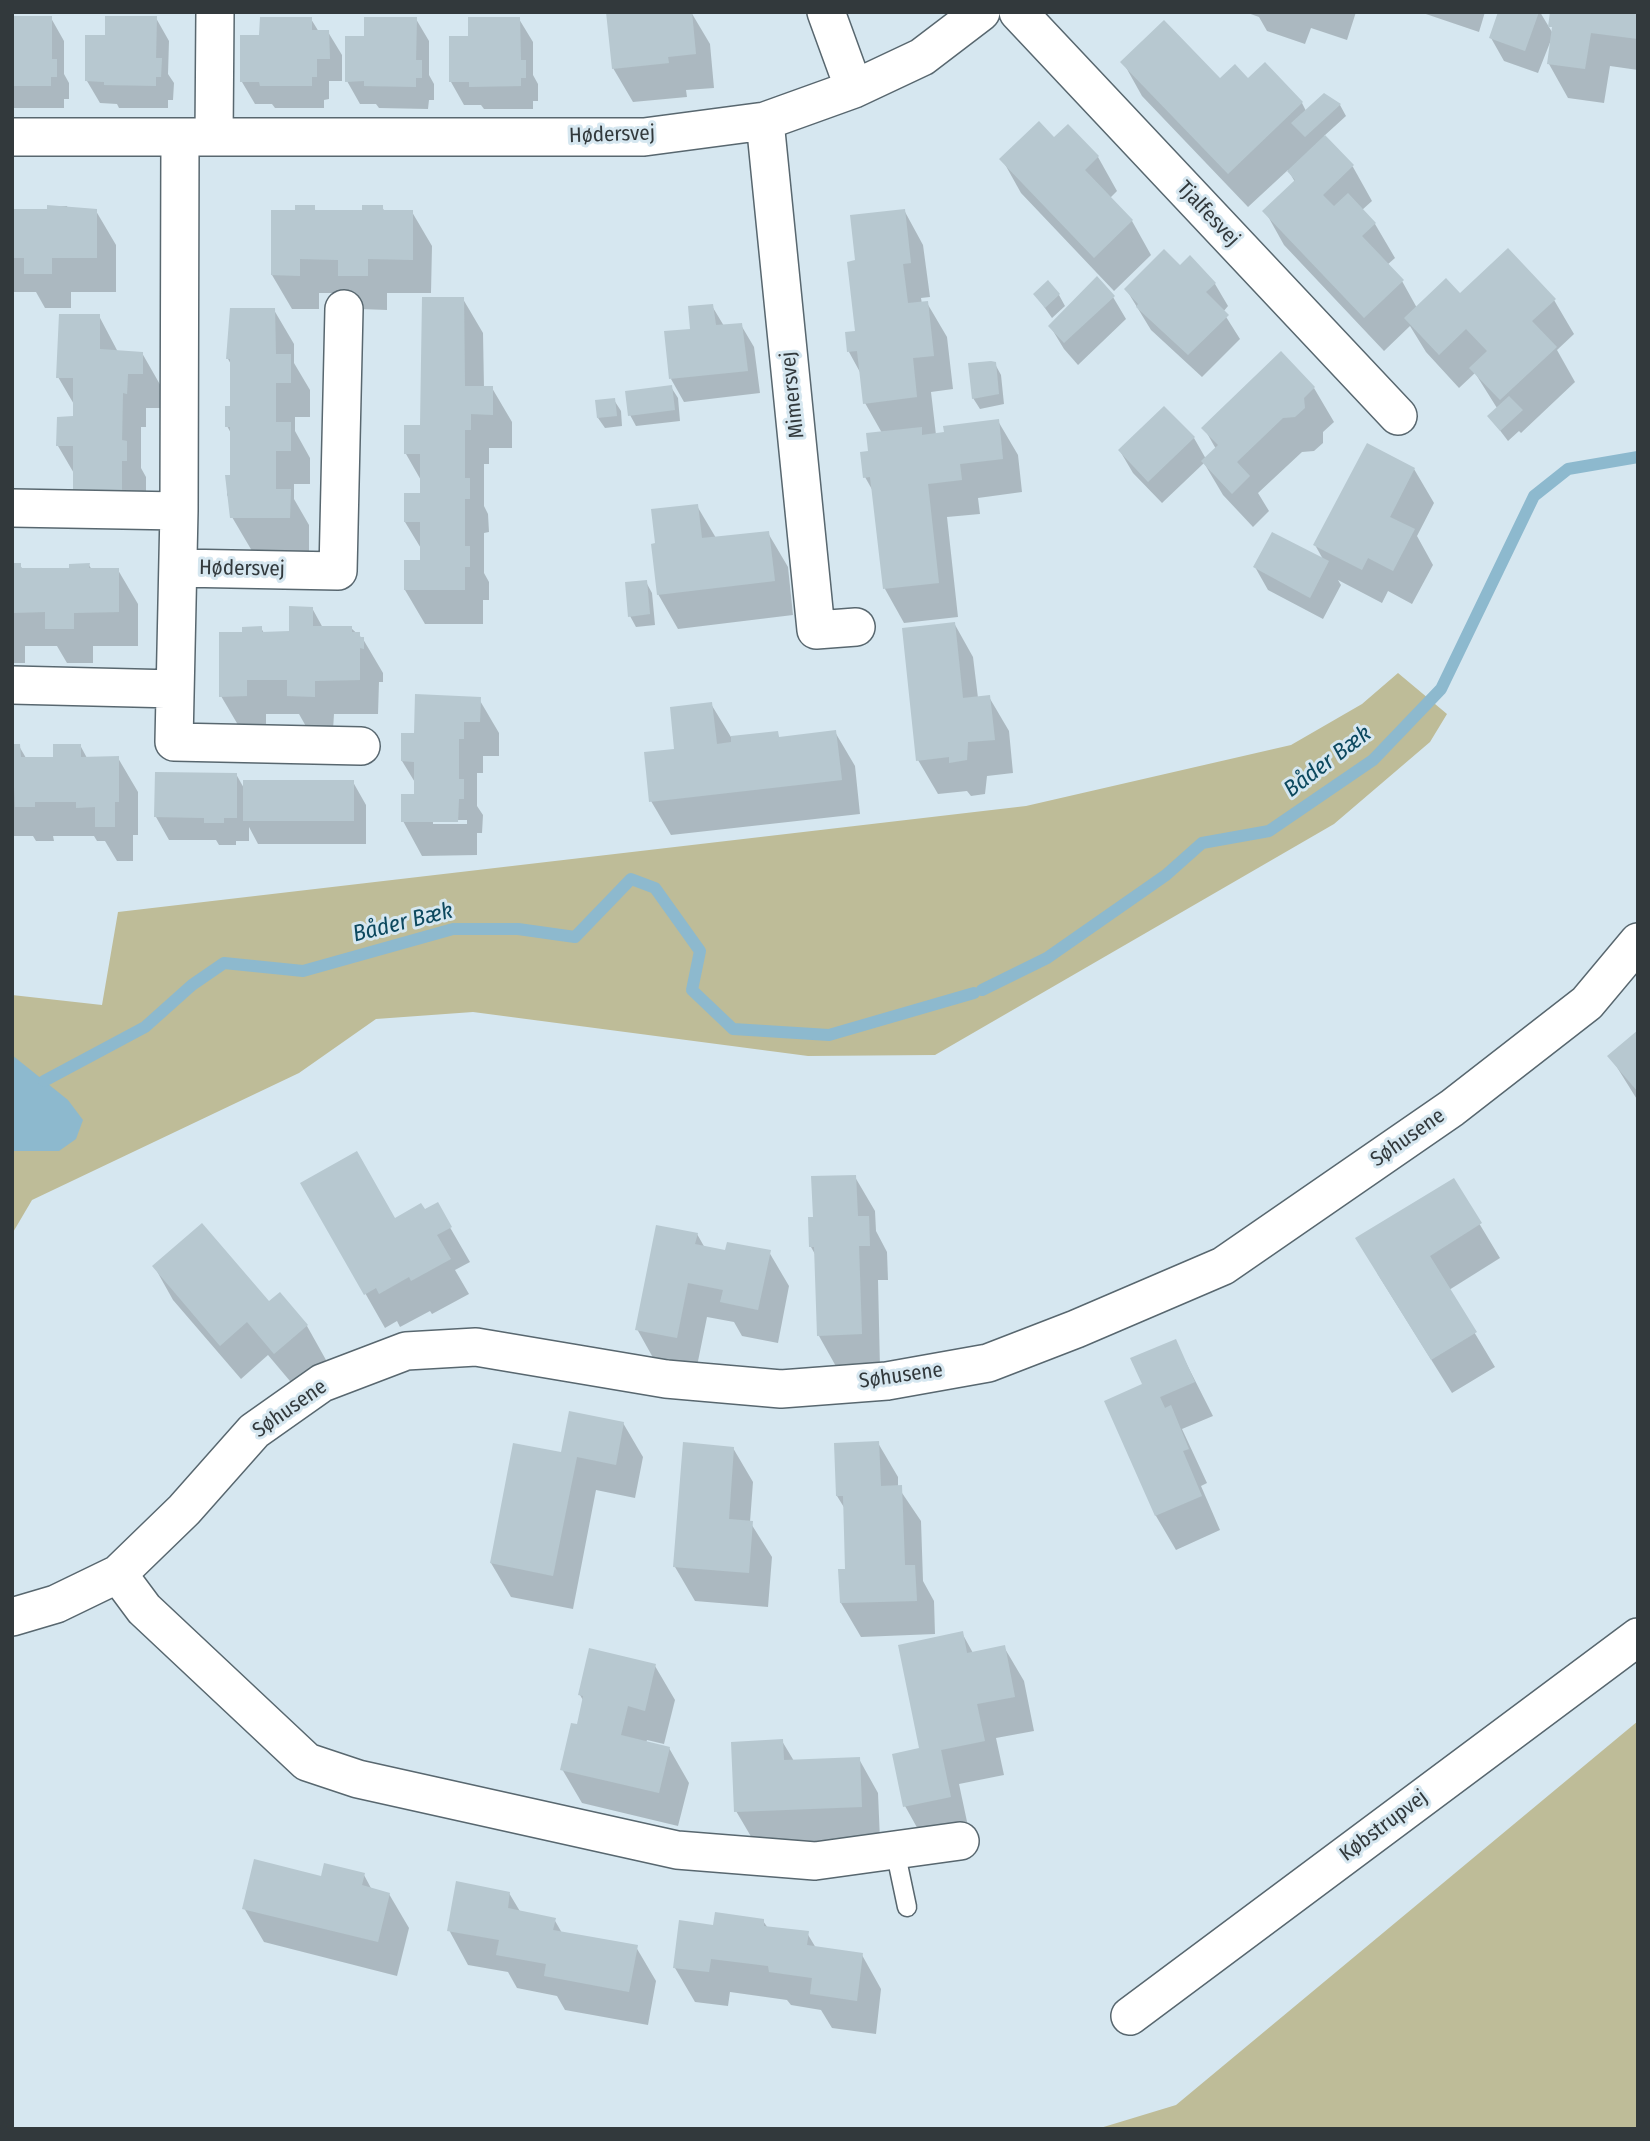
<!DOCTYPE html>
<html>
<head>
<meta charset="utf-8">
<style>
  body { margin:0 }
  #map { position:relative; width:1650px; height:2141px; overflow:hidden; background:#d6e7f0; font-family:"Fira Sans Condensed",sans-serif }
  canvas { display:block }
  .frame { position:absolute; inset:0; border:14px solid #32393c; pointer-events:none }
</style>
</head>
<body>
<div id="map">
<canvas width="1650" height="2141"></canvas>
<div class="frame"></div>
</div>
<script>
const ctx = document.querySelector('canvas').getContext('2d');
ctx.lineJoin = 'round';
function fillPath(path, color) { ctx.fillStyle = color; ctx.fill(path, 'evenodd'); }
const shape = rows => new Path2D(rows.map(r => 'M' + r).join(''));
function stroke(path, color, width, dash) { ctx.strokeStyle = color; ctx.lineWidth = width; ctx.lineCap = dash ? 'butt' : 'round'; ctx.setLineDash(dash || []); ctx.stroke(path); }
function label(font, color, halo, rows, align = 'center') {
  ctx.font = font + ' "Fira Sans Condensed",sans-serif'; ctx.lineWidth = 6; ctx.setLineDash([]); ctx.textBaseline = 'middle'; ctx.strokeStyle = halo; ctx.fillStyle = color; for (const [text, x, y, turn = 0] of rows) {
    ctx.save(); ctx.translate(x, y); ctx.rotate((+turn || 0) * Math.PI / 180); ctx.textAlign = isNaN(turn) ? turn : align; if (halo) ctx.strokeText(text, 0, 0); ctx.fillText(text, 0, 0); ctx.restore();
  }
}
fillPath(shape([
  [1398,673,1447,714,1430,742,1334,824,935,1055,808,1056,473,1012,376,1019,299,1073,32,1200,12,1234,12,995,102,1005,118,912,1026,806,1291,745,1362,704],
  [1638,1721,1638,2129,1097,2129,1176,2105]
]), '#bebc98');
fillPath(shape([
  [12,1055,68,1100,83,1120,76,1139,59,1151,12,1151]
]), '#8db9ce');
fillPath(shape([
  [691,12,710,44,714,88,686,90,687,97,633,102,613,68],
  [1245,12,1356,12,1347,40,1311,28,1305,44,1267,31,1259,17],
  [1420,12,1485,12,1479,32],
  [1500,12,1540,12,1552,32,1638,12,1638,70,1610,66,1604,103,1568,98,1549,64,1551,40,1538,73,1504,61,1491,38],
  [12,18,51,18,64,41,64,74,69,83,69,99,64,99,64,108,14,108,12,105],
  [156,18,169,41,168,74,174,83,173,100,168,100,168,108,119,108,117,104,100,103,87,81],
  [311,19,319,32,328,32,342,55,342,81,329,81,329,99,324,100,324,108,275,108,272,104,255,104,242,82,261,37],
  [416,19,429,41,429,75,434,84,434,100,429,100,428,109,379,108,376,104,360,104,347,81,366,38],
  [519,19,533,42,533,75,538,84,538,101,533,101,533,109,484,109,481,105,464,105,451,82,470,38],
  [1123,62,1220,81,1247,80,1302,103,1306,111,1324,95,1340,105,1346,116,1324,136,1353,167,1372,201,1362,210,1375,224,1395,258,1387,265,1402,281,1417,308,1460,295,1554,300,1574,334,1557,350,1575,382,1521,433,1519,431,1508,441,1489,416,1497,408,1475,373,1459,388,1426,352,1410,326,1384,351,1284,245,1265,211,1295,182,1288,170,1248,207,1142,96],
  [1054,140,1098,157,1117,191,1110,198,1132,221,1151,255,1114,291,1021,193,1002,159],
  [67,206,69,211,96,211,116,245,116,292,71,292,71,308,45,308,36,292,12,292,12,211,48,211,48,207],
  [314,207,316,212,364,212,382,207,385,212,412,212,432,246,431,293,387,293,387,310,360,309,351,293,319,293,319,309,292,309,272,275,296,212],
  [904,210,923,245,930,297,921,298,922,304,927,303,947,337,953,389,931,392,936,435,998,421,1018,455,1022,492,978,498,980,514,947,517,958,617,904,623,885,589,874,493,865,477,870,453,882,433,865,403,861,374,849,352,857,332,857,262],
  [1180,268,1215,284,1228,306,1223,312,1240,339,1202,377,1151,330,1126,289],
  [1035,294,1059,295,1065,306,1052,318],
  [1113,297,1126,319,1078,365,1064,349,1050,326],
  [463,299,483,333,484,388,492,388,512,422,512,448,489,448,489,464,484,464,484,506,488,514,489,532,484,533,484,573,489,582,489,600,483,600,483,624,425,624,405,590,422,562,422,550,405,522,422,494,422,482,406,454,422,427],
  [712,306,724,326,741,325,754,347,760,393,684,402,671,379,692,330],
  [274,310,294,344,294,363,310,390,310,417,295,417,295,431,310,458,310,484,294,484,294,499,309,525,309,551,252,551,232,517,232,503,227,495,227,477,232,476,232,435,227,426,232,408,232,366,228,359],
  [99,316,118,352,142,353,162,388,162,408,146,408,146,427,141,427,141,468,146,477,146,495,95,525,75,475,58,446,75,418,75,406,58,377],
  [995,364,1001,375,1004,404,980,409,973,398],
  [671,387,678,398,680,421,636,426,630,415],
  [1314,388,1334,422,1323,432,1323,443,1314,451,1302,452,1258,493,1269,511,1253,527,1223,495,1204,463,1162,503,1133,473,1120,451,1194,438,1206,459,1216,449,1204,428],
  [614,400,621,411,622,426,605,428,598,418],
  [1414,469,1434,503,1417,536,1433,565,1412,604,1388,591,1382,603,1338,580,1341,585,1323,619,1268,590,1255,567,1324,561,1315,545],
  [697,506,716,538,768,533,788,567,793,615,678,629,658,594,657,545],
  [12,565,20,565,23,570,70,570,89,565,92,570,118,570,138,604,138,646,93,646,93,663,67,663,57,646,25,646,25,663,12,663],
  [646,582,652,593,655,625,636,627,630,616],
  [312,608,323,628,351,628,363,639,383,673,383,682,379,682,378,714,334,714,333,730,308,730,299,714,266,714,266,730,241,730,221,696,244,633,261,628,264,633,291,633],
  [954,623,973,657,978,698,989,697,1009,731,1013,773,987,776,985,794,971,796,967,791,938,794,918,760],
  [479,699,499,733,499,756,483,756,483,773,477,773,477,806,483,815,482,833,477,833,477,855,422,856,403,821,416,796,416,784,402,761],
  [433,820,467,820,467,824,433,824],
  [711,704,731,737,777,733,780,739,835,732,855,766,860,814,671,835,651,801,676,750],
  [80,745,87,758,118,758,138,792,138,835,133,835,133,861,117,861,105,841,97,841,94,836,53,836,54,841,36,841,33,836,12,836,12,746,19,746,26,758,54,759],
  [236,774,245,790,353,782,366,805,366,844,258,844,249,827,249,841,236,841,236,845,219,845,216,840,169,840,156,817],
  [1638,1033,1638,1101,1610,1056],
  [855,1177,875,1211,876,1231,887,1252,888,1280,878,1280,880,1368,838,1370,819,1336,816,1256,811,1247],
  [1453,1180,1500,1258,1449,1290,1495,1367,1452,1393,1377,1273],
  [303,1184,395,1220,437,1205,470,1262,455,1270,469,1294,432,1314,430,1311,400,1327,397,1321,385,1328],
  [697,1234,705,1248,727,1252,769,1252,789,1286,778,1343,742,1336,734,1322,707,1317,696,1371,656,1363,637,1329],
  [154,1266,269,1303,307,1326,326,1360,295,1387,268,1355,241,1379,173,1300],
  [1175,1341,1213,1416,1182,1429,1207,1483,1201,1486,1220,1530,1176,1550,1156,1516,1107,1402,1145,1385],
  [623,1423,643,1457,635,1498,596,1490,573,1609,511,1597,491,1563,562,1454],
  [878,1443,898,1477,898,1487,921,1521,923,1581,934,1601,935,1634,861,1637,841,1603,847,1571,845,1509,837,1496],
  [733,1448,753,1482,750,1522,772,1557,768,1607,695,1601,675,1567],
  [962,1633,973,1653,1004,1647,1024,1681,1034,1731,996,1738,1004,1775,959,1784,969,1831,924,1840,905,1806],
  [655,1666,675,1700,664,1744,647,1740,646,1743,669,1748,689,1783,678,1826,582,1803,562,1769,578,1726,584,1702,580,1695],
  [782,1741,794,1761,859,1759,878,1793,880,1840,756,1845,736,1811],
  [364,1875,372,1890,389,1894,409,1928,397,1976,264,1942,244,1908,322,1878],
  [509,1893,521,1913,554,1919,562,1933,636,1947,656,1981,648,2025,565,2010,557,1996,517,1988,508,1972,468,1965,449,1930],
  [763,1921,768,1928,807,1933,816,1948,862,1955,881,1989,876,2034,832,2028,821,2010,791,2005,787,2000,730,1992,728,2006,695,2002,675,1968]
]), '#0003');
stroke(shape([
  [982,990,1047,958,1166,875,1202,843,1269,831,1373,760,1441,689,1534,496,1568,469,1638,457],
  [44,1081,145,1027,192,985,224,963,303,971,453,929,518,929,575,937,631,879,655,888,700,951,692,990,733,1029,829,1035,974,993]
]), '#8db9ce', 12);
fillPath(shape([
  [606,12,692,12,696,54,668,57,669,63,612,69],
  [1498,12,1539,12,1525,51,1489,38],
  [1550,12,1638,12,1638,39,1591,33,1585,69,1547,64,1552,27,1548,27],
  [12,16,52,16,52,59,57,59,57,77,51,77,51,86,12,86],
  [105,16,157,16,156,58,162,58,161,77,156,77,156,86,104,85,104,82,85,81,85,35,105,35],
  [260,17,312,17,312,30,329,30,330,59,317,59,317,77,312,77,312,86,260,86,259,82,240,82,240,35,259,35],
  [364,17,417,17,416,60,422,60,422,78,416,78,416,87,364,86,364,81,345,82,345,36,364,36],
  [468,17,520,17,521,60,526,60,526,78,521,78,521,86,469,87,469,82,449,82,449,36,468,36],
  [1164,20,1220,78,1235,64,1248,78,1265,62,1303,102,1228,174,1120,62],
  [1324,93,1341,104,1305,137,1291,123],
  [1039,121,1054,137,1068,124,1099,156,1085,170,1133,220,1094,258,999,159],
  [1325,135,1354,165,1323,195,1334,206,1348,193,1376,223,1362,236,1404,280,1364,318,1262,211,1295,180,1287,171],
  [47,205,97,209,97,258,52,258,52,274,24,274,24,258,12,258,12,209,47,209],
  [295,205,315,205,315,210,362,210,362,205,383,205,383,210,413,210,413,260,368,259,368,276,338,276,338,260,300,259,300,276,271,275,271,210,295,210],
  [905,209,911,263,903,264,908,303,928,301,934,356,913,358,917,397,863,404,857,351,847,352,845,332,855,331,847,262,855,260,850,215],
  [1508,248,1556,299,1532,321,1557,347,1500,400,1469,368,1487,351,1466,329,1439,355,1404,318,1446,278,1460,293],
  [1164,249,1180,265,1190,255,1216,283,1206,292,1229,315,1188,355,1136,307,1138,304,1124,289],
  [1097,276,1115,296,1064,343,1048,326],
  [1048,280,1060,294,1045,308,1033,294],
  [422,297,464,297,465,386,493,386,493,415,471,414,471,430,465,430,465,478,470,478,470,499,465,499,465,546,470,546,470,567,465,567,465,590,404,590,404,560,420,560,420,522,404,522,404,493,420,493,420,454,404,454,404,425,420,425],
  [713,304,716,325,742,323,748,371,669,379,664,331,690,329,688,306],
  [230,308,275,308,276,354,291,354,291,383,276,383,276,422,291,422,291,451,276,451,276,489,291,489,290,518,230,518,225,475,230,475,230,427,225,427,225,406,230,406,230,359,226,359],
  [59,314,100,314,100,349,143,352,143,374,128,374,127,394,123,393,122,440,127,441,127,461,122,461,122,491,73,491,73,446,56,446,57,417,73,416,73,378,56,378],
  [1281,351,1315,387,1304,398,1305,408,1295,417,1283,418,1237,462,1250,476,1232,494,1201,461,1218,445,1201,428],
  [991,361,996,362,999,394,972,399,968,363],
  [672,385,675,410,628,416,625,391],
  [1509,396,1523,410,1500,431,1487,416],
  [615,398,617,416,597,418,595,400],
  [1164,406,1195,437,1148,482,1118,450],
  [999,419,1003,459,960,464,962,480,928,484,939,583,883,589,870,477,863,478,860,452,868,451,866,433,922,427,922,435,944,432,943,426],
  [1367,443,1415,468,1390,517,1415,529,1393,571,1368,558,1362,570,1313,545],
  [698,504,702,538,769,531,775,581,657,595,651,544,655,543,651,509],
  [1272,532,1329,561,1310,598,1253,567],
  [12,563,21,563,21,568,69,568,69,564,90,563,89,568,119,568,119,612,74,613,74,629,45,629,45,612,12,613],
  [647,580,650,614,628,617,625,582],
  [289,606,313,607,313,626,352,626,352,632,360,632,360,637,364,637,364,649,360,648,360,680,315,681,315,697,287,696,287,680,247,680,247,696,219,697,219,632,242,632,242,627,262,626,262,632,289,631],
  [955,622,963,698,990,695,995,740,968,742,967,760,949,763,949,757,916,761,902,628],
  [415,694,481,697,480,722,464,722,464,739,459,739,459,779,464,779,464,799,459,799,458,822,401,822,401,794,414,794,414,762,401,761,401,733,414,733],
  [712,702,717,744,731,742,731,736,778,731,779,737,836,730,842,780,649,802,644,752,674,749,670,707],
  [12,744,20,744,21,757,53,757,53,744,81,744,81,757,119,756,119,802,115,802,115,827,95,827,95,807,76,808,76,802,35,802,35,807,15,807],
  [155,772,237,773,237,818,224,818,224,823,204,823,204,818,154,817],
  [243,780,354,780,354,821,243,821],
  [1638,1030,1638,1092,1607,1056],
  [357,1151,395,1218,421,1203,425,1209,438,1202,452,1227,437,1235,451,1259,411,1281,409,1277,379,1294,376,1288,364,1295,300,1183],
  [856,1175,858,1216,869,1216,870,1246,859,1246,862,1334,817,1336,814,1247,809,1247,808,1217,813,1217,811,1176],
  [1454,1178,1482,1223,1430,1256,1477,1332,1431,1360,1355,1238],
  [202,1223,269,1301,280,1292,308,1325,274,1354,247,1322,220,1346,152,1266],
  [656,1225,698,1233,695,1244,725,1250,727,1242,771,1250,758,1310,720,1302,723,1290,688,1283,677,1338,635,1330],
  [1176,1339,1195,1382,1160,1397,1165,1408,1171,1405,1189,1449,1183,1451,1202,1496,1155,1516,1104,1401,1142,1384,1130,1358],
  [569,1411,624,1422,616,1465,577,1457,553,1576,490,1563,513,1443,561,1452],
  [879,1441,881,1486,902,1485,905,1565,915,1565,917,1601,840,1603,838,1569,845,1569,843,1496,836,1496,834,1443],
  [683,1442,734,1447,729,1519,753,1521,749,1573,673,1567],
  [963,1631,967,1653,1005,1645,1015,1697,977,1704,985,1741,941,1750,951,1797,903,1807,892,1754,919,1748,898,1645],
  [589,1648,656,1664,645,1711,628,1706,621,1735,670,1747,659,1793,560,1770,571,1723,577,1724,583,1696,578,1695],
  [783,1739,784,1760,860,1757,862,1807,734,1812,731,1742],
  [254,1859,321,1876,324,1863,365,1873,362,1885,390,1893,378,1942,242,1909],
  [456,1881,510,1892,508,1908,556,1918,553,1930,638,1945,629,1992,544,1976,546,1964,496,1955,499,1940,447,1931],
  [715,1912,764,1919,764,1926,809,1931,807,1945,863,1953,857,2001,810,1994,812,1978,769,1972,768,1966,711,1959,709,1972,673,1968,679,1920,713,1925]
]), '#b7c8d0');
const lane = shape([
  [895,1850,907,1907]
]);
const street = shape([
  [826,12,854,89],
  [1018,12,1398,416],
  [765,121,816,630,856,627],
  [12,137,644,137,765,121,854,89,922,57,981,12],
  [180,137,179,511,174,742,361,746],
  [214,137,215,12],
  [12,508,179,511],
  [178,568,338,571,344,309],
  [12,685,175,689],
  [118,1574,144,1609,307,1762,358,1779,677,1850,815,1861,960,1841],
  [12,1617,56,1604,118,1574,184,1510,254,1431,322,1383,406,1351,476,1347,666,1379,781,1389,887,1381,988,1363,1076,1329,1223,1266,1452,1108,1587,1003,1638,942],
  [1130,2016,1638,1637]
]);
stroke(lane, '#58676f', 21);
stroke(street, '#58676f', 40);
stroke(lane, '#fff', 18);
stroke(street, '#fff', 37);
label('21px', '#32393c', '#d6e7f0', [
  ["Hødersvej",612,135,-2],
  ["Tjalfesvej",1208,214,47],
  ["Mimersvej",793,395,-96],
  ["Hødersvej",242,569,1],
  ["Søhusene",1408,1138,-35],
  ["Søhusene",901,1376,-8],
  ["Søhusene",290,1409,-35],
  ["Købstrupvej",1384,1826,-37]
]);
label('italic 23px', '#0c485e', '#d6e7f0', [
  ["Båder Bæk",1328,762,-37],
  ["Båder Bæk",403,923,-14]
]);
</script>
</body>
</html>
